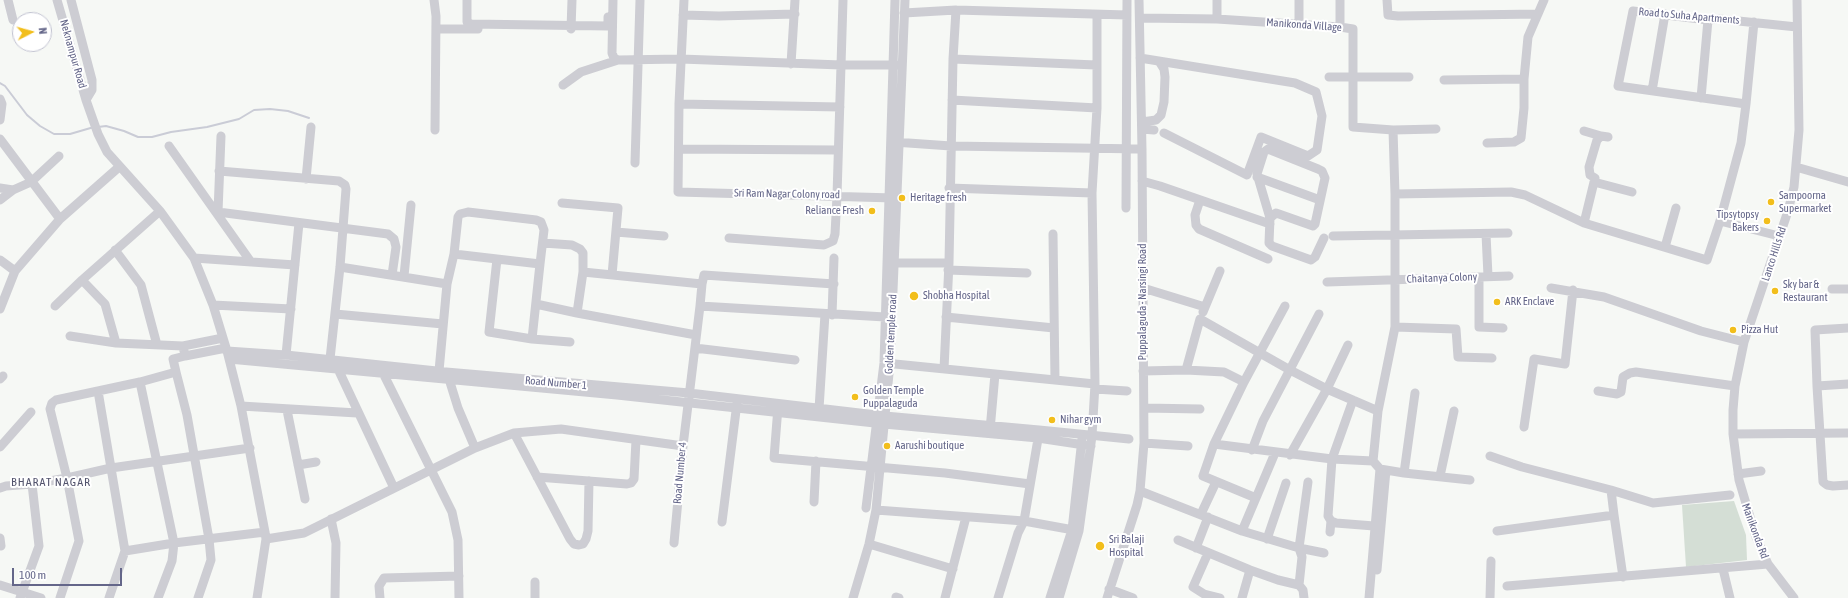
<!DOCTYPE html>
<html>
<head>
<meta charset="utf-8">
<style>
  body { margin:0 }
  #map { position:relative; width:1848px; height:598px; overflow:hidden; background:#f6f8f5; font-family:"Asap Condensed",sans-serif }
  canvas { display:block }
  .north { position:absolute; left:12px; top:12px; width:40px; height:40px; box-sizing:border-box; background:#fff; border:1px solid #c1c2d0; border-radius:50%; rotate:84deg; font-size:11px; font-weight:700; line-height:16px; text-align:center; color:#646689 }
  .north::after { content:''; display:block; margin:auto; width:14px; height:18px; background:#f2be1b; clip-path:polygon(50% 0,100% 100%,50% 72%,0 100%) }
  .scale { position:absolute; left:12px; top:568px; width:110px; height:18px; box-sizing:border-box; border:2px solid #646689; border-top:0; padding-left:5px; font-size:12px; line-height:14px; white-space:nowrap; color:#646689; -webkit-text-stroke:3px #fff; paint-order:stroke }
</style>
</head>
<body>
<div id="map">
<canvas width="1848" height="598"></canvas>
<div class="north">N</div>
<div class="scale">100 m</div>
</div>
<script>
const ctx = document.querySelector('canvas').getContext('2d');
ctx.lineJoin = 'round';
function fillPath(path, color) { ctx.fillStyle = color; ctx.fill(path, 'evenodd'); }
const shape = rows => new Path2D(rows.map(r => 'M' + r).join(''));
function stroke(path, color, width, dash) { ctx.strokeStyle = color; ctx.lineWidth = width; ctx.lineCap = dash ? 'butt' : 'round'; ctx.setLineDash(dash || []); ctx.stroke(path); }
function label(font, color, halo, rows, align = 'center') {
  ctx.font = font + ' "Asap Condensed",sans-serif'; ctx.lineWidth = 4; ctx.setLineDash([]); ctx.textBaseline = 'middle'; ctx.strokeStyle = halo; ctx.fillStyle = color; for (const [text, x, y, turn = 0] of rows) {
    ctx.save(); ctx.translate(x, y); ctx.rotate((+turn || 0) * Math.PI / 180); ctx.textAlign = isNaN(turn) ? turn : align; if (halo) ctx.strokeText(text, 0, 0); ctx.fillText(text, 0, 0); ctx.restore();
  }
}
fillPath(shape([
  [1734,501,1746,535,1747,560,1686,567,1682,505]
]), '#d4ded5');
stroke(shape([
  [0,83,5,86,27,115,40,126,54,134,70,134,94,127],
  [98,127,106,126,124,131,138,137,152,137,171,132,207,127,239,119,254,110,270,109,288,111,309,118]
]), '#caccd6', 2);
stroke(shape([
  [8,0,13,20],
  [57,0,86,100,98,134,107,152,160,211,194,258,213,305,227,351,241,406,265,532,266,539,257,598],
  [71,0,92,80,92,90,86,100],
  [434,0,436,16,435,130],
  [467,0,467,22,471,24,608,26,608,17],
  [613,0,612,53,614,58,618,60,681,59,841,65,897,65],
  [684,0,679,104,678,192,894,198],
  [1217,0,1217,19],
  [1387,0,1388,15,1398,16,1538,14],
  [904,13,956,10,1127,15],
  [683,15,719,16,795,14],
  [1140,18,1217,19,1340,27,1353,29,1353,127,1393,130,1436,129],
  [1299,24,1299,0],
  [1340,27,1340,0],
  [436,29,478,29],
  [571,29,572,0],
  [1140,58,1295,83,1316,92,1322,116,1317,150,1308,156,1261,137,1247,175,1164,133],
  [953,59,1096,65],
  [791,64,795,0],
  [1329,77,1409,77],
  [1444,80,1524,79],
  [563,85,581,72,618,60],
  [1652,91,1665,14],
  [1701,98,1708,20],
  [0,99,2,104,0,120],
  [952,100,1097,108],
  [679,104,840,107],
  [1746,104,1754,22],
  [1142,122,1156,120,1161,115,1164,102,1165,77,1164,69,1159,61],
  [1142,129,1154,130],
  [1393,130,1395,194,1395,327,1456,329,1458,357,1492,358],
  [1584,131,1601,136],
  [221,136,218,212,388,234,394,239,396,247,392,275],
  [0,139,60,219],
  [894,142,951,146,1142,149],
  [1487,143,1514,142,1521,138,1524,108,1524,79,1528,37,1544,0],
  [169,146,251,262],
  [679,149,838,150],
  [635,163,640,0],
  [1796,167,1848,182],
  [219,171,339,181,345,185,346,189,340,267,330,359],
  [1257,177,1320,200],
  [306,179,311,127],
  [1142,181,1160,186,1270,224],
  [1594,182,1632,192],
  [0,188,13,190],
  [949,188,1092,193],
  [1395,194,1511,192,1525,195,1584,223,1707,260,1720,221,1741,143,1746,104,1618,86,1633,11,1708,20,1719,19,1797,27],
  [0,200,13,190,31,182,59,156],
  [1200,200,1195,215,1196,225,1199,229,1268,259],
  [562,203,618,208,612,275],
  [1126,208,1127,0],
  [160,211,82,280,105,304,116,343,183,346,223,338],
  [468,212,536,220,541,222,544,230,540,264,454,254,458,217,460,214,468,212],
  [1270,218,1276,213,1279,214,1313,226,1315,224,1325,178,1322,171,1318,169,1268,149,1264,152,1257,174,1270,218,1269,243,1272,246,1311,260,1315,257,1324,238],
  [1720,221,1779,236],
  [1584,223,1595,178,1590,175,1589,167,1597,140,1601,136,1608,137],
  [616,232,664,236],
  [1053,234,1055,380],
  [1486,234,1488,276],
  [1333,236,1508,233],
  [729,238,824,245,833,241,835,234,837,196,843,0],
  [1665,247,1676,208],
  [115,250,141,285,157,345],
  [194,258,295,265],
  [497,259,489,332,532,339,570,342],
  [0,260,15,271],
  [894,263,949,263],
  [340,267,447,284,454,254],
  [948,270,1027,273],
  [583,272,702,284,700,306],
  [404,276,411,205],
  [1479,277,1479,327,1503,328],
  [1327,282,1509,276],
  [702,284,704,275,834,284],
  [1143,288,1205,307],
  [1551,288,1604,297,1701,331,1744,342],
  [1832,289,1848,289],
  [536,304,577,313,583,272,583,253,580,249,572,245,543,243],
  [213,305,291,309],
  [55,306,82,280],
  [0,309,15,271,60,219,119,167],
  [1203,312,1220,271],
  [577,313,696,335],
  [335,314,443,324],
  [832,315,834,258],
  [946,317,1054,328],
  [1395,327,1378,411,1373,461,1380,469,1404,473,1470,480],
  [1848,328,1815,330,1817,386,1848,384],
  [70,336,116,343],
  [532,339,540,264],
  [695,348,795,360],
  [227,351,286,355,446,372,689,393,885,416,1039,430,1129,439],
  [286,355,299,223],
  [185,356,226,348],
  [229,359,617,395,884,424,1038,438,1091,446],
  [885,363,1095,384],
  [338,369,394,488],
  [944,369,949,263,953,59,956,10],
  [439,371,447,284],
  [1143,371,1186,370],
  [176,372,187,415,209,539,211,560,198,598],
  [383,373,452,512,458,540,459,598],
  [0,379,3,376],
  [449,379,458,408,475,448],
  [140,382,174,543,172,561,158,598],
  [1244,382,1224,372,1186,370,1200,319,1290,370,1327,389,1378,411],
  [1817,386,1823,482,1827,485,1833,486,1848,485],
  [1095,389,1127,391],
  [98,391,125,551],
  [1598,391,1617,394,1621,392,1623,377,1630,373,1636,372,1735,386],
  [1353,400,1332,459,1328,516,1331,521,1336,523,1374,526],
  [241,406,357,413],
  [778,407,774,458,945,473,1030,484],
  [1145,408,1200,409],
  [819,409,825,314],
  [287,410,305,499],
  [1524,427,1534,359,1565,364,1573,290],
  [990,430,995,374],
  [514,433,570,539,574,544,579,545,583,544,586,539,588,531,589,481],
  [1733,434,1848,433],
  [1144,443,1188,446],
  [1214,444,1332,459,1373,461],
  [0,447,31,412],
  [1252,450,1263,421,1319,314],
  [1290,455,1327,389,1348,345],
  [1490,456,1522,467,1611,490,1614,515],
  [298,465,316,462],
  [1404,473,1415,393],
  [1738,474,1761,471],
  [1440,476,1454,411],
  [537,477,627,484,631,483,634,479,636,440],
  [1308,482,1299,548,1324,553],
  [0,488,6,486,32,484,67,478,111,468,250,448],
  [1611,490,1653,503,1730,495],
  [1140,491,1242,531,1299,548,1302,557,1299,585,1278,580,1250,570,1178,540],
  [1256,498,1203,476,1214,444,1244,382,1285,306],
  [814,502,816,461],
  [866,508,884,363,895,0],
  [876,510,1024,521,1079,531],
  [1201,514,1216,482],
  [331,519,336,543,335,598],
  [722,522,737,403],
  [1242,531,1275,453],
  [1497,531,1614,515,1623,577],
  [1330,532,1331,521],
  [0,538,1,546],
  [266,539,304,533,475,448,514,433,561,429,683,446],
  [1267,539,1286,483],
  [674,543,683,446,700,306,885,317],
  [869,544,953,569],
  [1196,548,1208,517],
  [1208,553,1193,587,1204,594,1220,598],
  [1723,569,1730,598],
  [1377,570,1386,470],
  [535,582,535,598],
  [0,585,41,598],
  [1299,585,1303,590,1304,598],
  [1507,586,1768,564],
  [1109,589,1133,598],
  [896,597,899,598],
  [20,598,39,546,32,484],
  [60,598,79,541,67,478,50,409,52,403,56,400,140,382,176,372,173,359,185,356,183,346],
  [109,598,125,551,174,543,265,532],
  [380,598,379,586,384,578,459,576],
  [853,598,869,544,876,510,890,363,905,0],
  [945,598,966,517],
  [998,598,1018,533,1024,521,1039,433],
  [1050,598,1072,530,1082,439],
  [1059,598,1079,531,1092,436,1095,384,1092,193,1097,108,1097,15],
  [1107,598,1137,505,1140,491,1144,443,1142,149,1139,0],
  [1242,598,1250,570],
  [1369,598,1380,469],
  [1490,598,1491,561],
  [1794,598,1768,564,1756,537,1739,480,1733,434,1733,410,1735,386,1744,342,1788,211,1794,187,1799,130,1797,0]
]), '#cdcdd3', 9);
for (const [x, y, r, color] of [
  [902,198,4,"#f2be1b"],
  [1771,202,4,"#f2be1b"],
  [872,211,4,"#f2be1b"],
  [1767,221,4,"#f2be1b"],
  [1775,291,4,"#f2be1b"],
  [914,296,5,"#f2be1b"],
  [1497,302,4,"#f2be1b"],
  [1733,330,4,"#f2be1b"],
  [855,397,4,"#f2be1b"],
  [1052,420,4,"#f2be1b"],
  [887,446,4,"#f2be1b"],
  [1100,546,5,"#f2be1b"]
]) { const dot = new Path2D(); dot.arc(x, y, r, 0, 2 * Math.PI); ctx.fillStyle = color; ctx.fill(dot); stroke(dot, '#fff', 1.5); }
label('11px', '#646689', '#fff', [
  ["Road to Suha Apartments",1689,16,5],
  ["Manikonda Village",1304,25,4],
  ["Neknampur Road",73,54,74],
  ["Sri Ram Nagar Colony road",787,194,1],
  ["Lanco Hills Rd",1774,254,-72],
  ["Chaitanya Colony",1442,278,-2],
  ["Puppalaguda - Narsingi Road",1143,302,-90],
  ["Golden temple road",891,334,-87],
  ["Road Number 1",556,383,5],
  ["Road Number 4",680,473,-85],
  ["Manikonda Rd",1755,531,70]
]);
label('11px', '#646689', '#fff', [
  ["Sampoorna",1779,196],
  ["Supermarket",1779,209],
  ["Heritage fresh",910,198],
  ["Reliance Fresh",864,211,"right"],
  ["Tipsytopsy",1759,215,"right"],
  ["Bakers",1759,228,"right"],
  ["Sky bar &",1783,285],
  ["Restaurant",1783,298],
  ["Shobha Hospital",923,296],
  ["ARK Enclave",1505,302],
  ["Pizza Hut",1741,330],
  ["Golden Temple",863,391],
  ["Puppalaguda",863,404],
  ["Nihar gym",1060,420],
  ["Aarushi boutique",895,446],
  ["Sri Balaji",1109,540],
  ["Hospital",1109,553]
], 'left');
ctx.letterSpacing = '1px';
label('12px', '#53546d', '#fff', [
  ["BHARAT NAGAR",51,482]
]);
ctx.letterSpacing = '0px';
</script>
</body>
</html>
